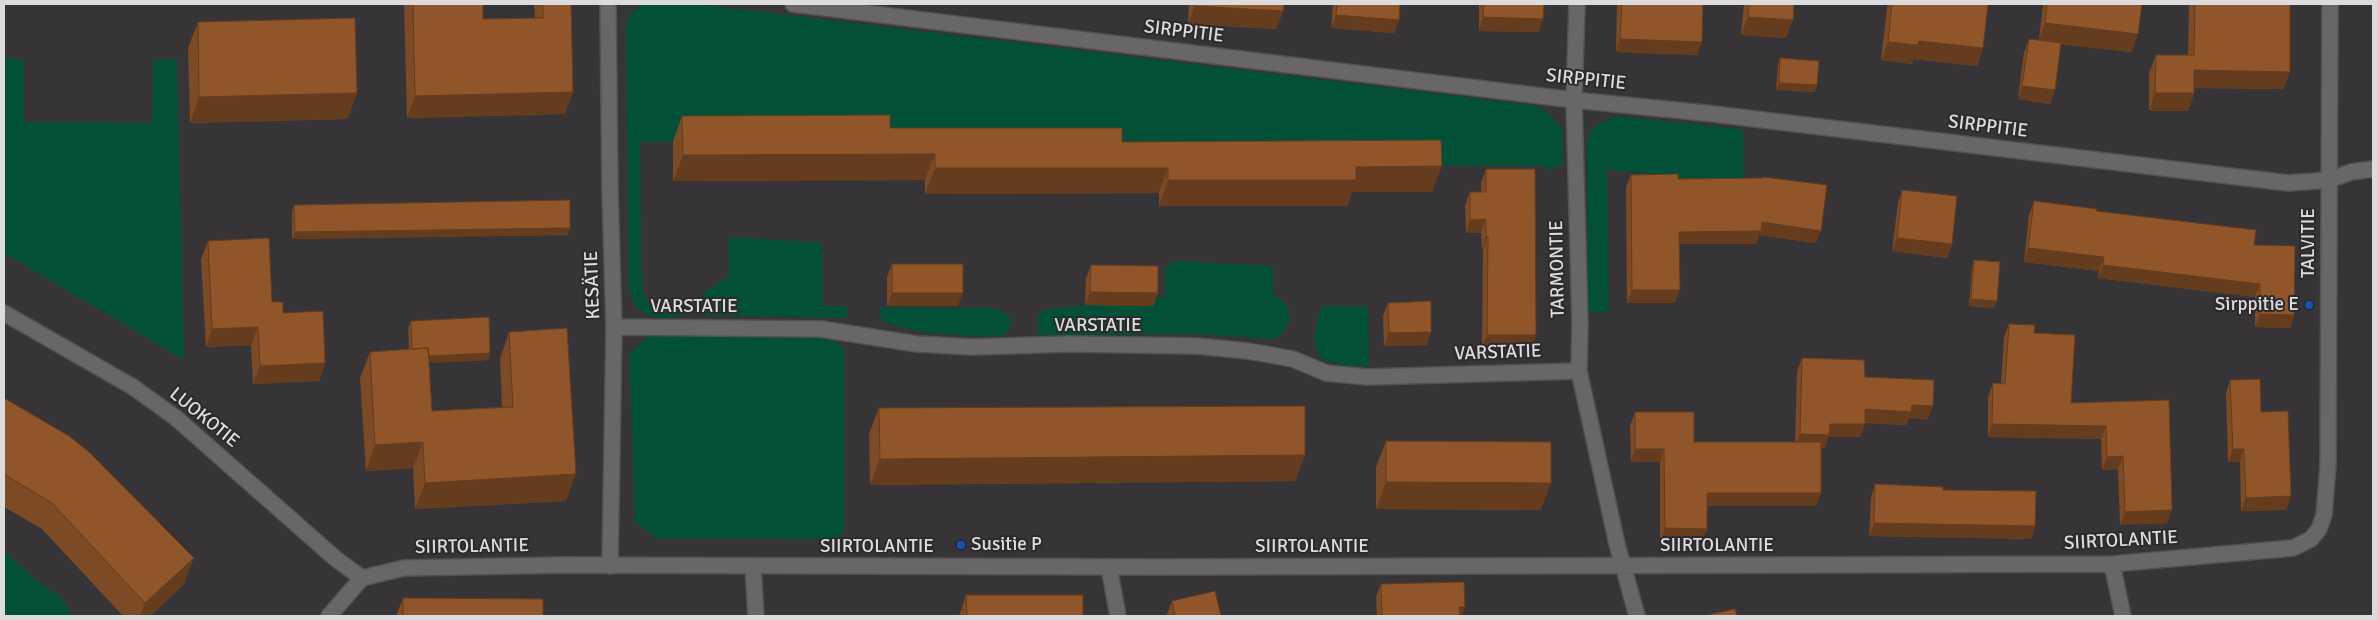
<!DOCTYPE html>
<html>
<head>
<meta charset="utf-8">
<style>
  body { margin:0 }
  #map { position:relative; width:2377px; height:620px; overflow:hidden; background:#373438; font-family:Signika,sans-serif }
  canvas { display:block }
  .frame { position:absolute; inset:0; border:5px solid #dcdbdd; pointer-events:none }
</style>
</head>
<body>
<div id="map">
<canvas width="2377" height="620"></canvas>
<div class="frame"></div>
</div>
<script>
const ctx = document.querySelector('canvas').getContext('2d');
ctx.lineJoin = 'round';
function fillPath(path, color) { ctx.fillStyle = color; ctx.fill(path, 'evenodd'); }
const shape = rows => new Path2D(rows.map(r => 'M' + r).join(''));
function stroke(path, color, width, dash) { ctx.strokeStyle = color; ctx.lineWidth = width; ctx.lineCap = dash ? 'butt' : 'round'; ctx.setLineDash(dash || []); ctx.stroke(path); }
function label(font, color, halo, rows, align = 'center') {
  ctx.font = font + ' Signika,sans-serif'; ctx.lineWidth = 4; ctx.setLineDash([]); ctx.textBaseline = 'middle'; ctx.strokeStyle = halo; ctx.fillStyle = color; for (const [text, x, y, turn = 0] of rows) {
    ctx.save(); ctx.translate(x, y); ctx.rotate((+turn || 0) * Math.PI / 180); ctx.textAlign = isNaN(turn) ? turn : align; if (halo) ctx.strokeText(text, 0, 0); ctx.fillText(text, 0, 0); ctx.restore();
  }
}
fillPath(shape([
  [642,4,697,4,1531,105,1546,111,1562,129,1564,162,1547,171,1546,166,1432,166,880,141,640,142,642,290,649,304,658,308,685,308,681,316,663,318,650,316,638,309,632,299,629,288,626,24,630,15],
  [4,57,24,60,24,122,152,123,153,60,177,59,184,360,4,253],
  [1616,116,1740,129,1743,132,1744,146,1744,185,1607,169,1609,312,1592,312,1588,308,1587,140,1591,131,1600,123],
  [730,237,822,243,823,306,847,306,848,316,844,318,703,315,702,296,705,292,729,276,728,240],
  [1176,261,1269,266,1273,270,1274,274,1272,294,1284,302,1289,309,1289,321,1283,333,1275,339,1197,334,1038,335,1038,316,1044,310,1153,297,1166,297,1165,268,1170,263],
  [1322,306,1368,306,1369,366,1352,367,1321,360,1314,342,1319,311],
  [879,307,987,308,1000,310,1010,318,1011,326,1004,335,985,337,920,332,883,322,880,317],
  [649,336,831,338,840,345,844,351,844,526,839,539,655,538,635,521,629,354],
  [4,551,33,578,61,598,73,616,4,616]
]), '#015037');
const street = shape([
  [608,4,610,192,614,327,610,566],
  [793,4,1574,100,1705,113,2263,180,2289,183,2329,180,2351,172,2373,169],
  [1577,4,1574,100,1580,324,1579,371,1617,544,1637,616],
  [4,313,133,387,176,418,336,559,362,578],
  [614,327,821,329,917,344,973,347,1069,344,1197,346,1248,351,1293,359,1326,373,1368,377,1579,371],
  [2112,564,2123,616],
  [753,567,756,616],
  [1109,567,1118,616],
  [329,616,362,578,404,568,562,565,1159,567,2112,564,2293,548,2311,539,2319,529,2324,515,2328,465,2330,4]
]);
stroke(street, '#535154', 18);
stroke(street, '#69666a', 15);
fillPath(shape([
  [404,4,483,4,483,19,535,18,534,4,571,4,565,114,407,118],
  [1189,4,1284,4,1283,11,1276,29,1188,24],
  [1333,4,1400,4,1399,20,1394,33,1331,28],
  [1479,4,1544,4,1539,32,1479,31],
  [1617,4,1703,4,1697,55,1616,52],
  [1744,4,1794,4,1786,38,1741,35],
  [1888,4,1988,4,1983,48,1977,66,1913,59,1912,64,1881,60,1887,8],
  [2043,4,2142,4,2138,34,2131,52,2061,44,2055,90,2050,104,2018,99,2024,52,2029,39,2039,40],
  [2189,4,2290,4,2290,72,2283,89,2194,88,2194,93,2188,111,2149,111,2149,73,2156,55,2188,55],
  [198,22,357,93,347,119,190,123,188,48],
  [1780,58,1815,92,1776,90,1778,65],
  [682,116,1122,142,1432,192,1352,192,1347,206,1159,206,1159,193,925,194,925,180,673,181,673,141],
  [1486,169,1536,335,1532,348,1482,348,1483,249,1482,249,1481,233,1466,233,1465,205,1470,192,1481,192,1481,183],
  [1631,175,1678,179,1816,243,1759,235,1756,244,1679,244,1675,303,1627,303,1626,187],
  [1902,190,1952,244,1947,258,1892,251,1898,203],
  [2034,201,2096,211,2254,245,2294,315,2290,328,2255,327,2255,297,2098,278,2099,271,2024,262,2029,215],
  [294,205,568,235,292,239,292,212],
  [208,241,283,313,325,363,319,381,253,384,251,345,206,347,201,259],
  [1974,260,1994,308,1969,306,1972,267],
  [892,264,958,306,887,306,887,277],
  [1091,265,1158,293,1153,306,1085,305,1086,278],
  [1388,303,1427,345,1384,346,1383,316],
  [411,321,490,353,488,360,429,363,432,411,502,407,500,359,509,332,566,501,415,509,413,468,366,471,360,378,370,352,409,349,408,328],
  [2009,324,2034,333,2071,403,2169,400,2167,523,2120,525,2118,469,2102,470,2101,439,1988,437,1988,397,1993,383,2001,383,2004,337],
  [1802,358,1865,377,1928,419,1909,418,1906,425,1865,423,1860,437,1828,437,1825,448,1821,448,1816,506,1707,506,1707,529,1702,542,1660,542,1660,462,1631,462,1630,426,1635,412,1694,442,1795,442,1797,372],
  [2230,380,2261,412,2291,496,2286,510,2241,511,2240,462,2228,462,2226,393],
  [4,398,184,584,150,616,123,616,42,529,4,507],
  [879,408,1305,455,1295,481,870,485,869,434],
  [1386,441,1541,510,1376,509,1376,467],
  [1875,484,1943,490,2035,526,2031,539,1869,536,1871,498],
  [1381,584,1462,616,1377,616,1376,597],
  [966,595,1083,616,959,616],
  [403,598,543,616,396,616],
  [1172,601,1221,616,1167,616,1167,614]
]), '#7c4a24');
fillPath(shape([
  [1195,6,1283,11,1276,29,1188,24],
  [1336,15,1399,20,1394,33,1331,28],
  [1483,17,1543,19,1539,32,1479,31],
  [1748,17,1793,20,1786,38,1741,35],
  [2045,23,2138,34,2131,52,2038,42],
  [1620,39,1702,42,1697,55,1616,52],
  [1919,41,1983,48,1977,66,1913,59,1912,64,1881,60,1888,42],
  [2194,70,2290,72,2283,89,2188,88],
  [1779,83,1817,85,1815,92,1776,90],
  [2022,86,2055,90,2050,104,2018,99],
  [573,92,565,114,407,118,415,96],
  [357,93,347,119,190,123,199,97],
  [2155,93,2194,93,2188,111,2149,111],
  [935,154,925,180,673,181,683,155],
  [1442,166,1432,192,1352,192,1347,206,1159,206,1168,180,1356,167],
  [935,168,1168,168,1159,193,925,194],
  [1486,219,1481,233,1466,233,1470,220],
  [1762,222,1821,231,1816,243,1759,235,1756,244,1674,244,1679,232],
  [570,228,568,235,292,239,295,232],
  [1486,236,1488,236,1483,249,1482,249],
  [1897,238,1952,244,1947,258,1892,251],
  [2028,248,2104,257,2099,271,2024,262],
  [2103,265,2260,284,2255,297,2098,278],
  [1632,290,1680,290,1675,303,1627,303],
  [1090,292,1158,293,1153,306,1085,305],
  [892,293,963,293,958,306,887,306],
  [1971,299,1997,301,1994,308,1969,306],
  [2260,314,2294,315,2290,328,2255,327],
  [258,327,251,345,206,347,212,329],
  [1431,332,1427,345,1384,346,1389,333],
  [1487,335,1536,335,1532,348,1482,348],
  [490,353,488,360,410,364,413,357],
  [325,363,319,381,253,384,260,366],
  [1912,405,1933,406,1928,419,1909,418,1906,425,1860,422,1865,409],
  [1830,424,1865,424,1860,437,1828,437,1825,448,1795,447,1800,434],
  [1992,424,2106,426,2101,439,1988,437],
  [423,442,413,468,366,471,375,445],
  [1635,449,1664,449,1660,462,1631,462],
  [2233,449,2244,449,2240,462,2228,462],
  [1305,455,1295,481,870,485,880,459],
  [2123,456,2118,469,2102,470,2107,457],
  [576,474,566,501,415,509,425,483],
  [1386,482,1551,483,1541,510,1376,509],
  [1707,493,1821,493,1816,506,1703,506],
  [2291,496,2286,510,2241,511,2246,498],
  [2172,510,2167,523,2120,525,2125,512],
  [1874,523,2035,526,2031,539,1869,536],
  [1665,528,1707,529,1702,542,1660,542],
  [194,558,184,584,150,616,140,616,145,603],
  [1459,607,1465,607,1462,616,1456,616]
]), '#653c1d');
const building = shape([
  [413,4,483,4,483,19,543,18,543,4,571,4,573,92,415,96,413,4],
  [1195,4,1284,4,1283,11,1195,6,1195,4],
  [1337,4,1400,4,1399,20,1336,15,1337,4],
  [1484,4,1544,4,1543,19,1483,17,1484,4],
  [1622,4,1703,4,1702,42,1620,39,1622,4],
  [1749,4,1794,4,1793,20,1748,17,1749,4],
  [1892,4,1988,4,1983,48,1919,41,1918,45,1888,42,1892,4],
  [2047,4,2142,4,2138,34,2045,23,2047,4],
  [2195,4,2290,4,2290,72,2194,70,2194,93,2155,93,2156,55,2194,55,2195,4],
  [355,18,357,93,199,97,198,22,355,18],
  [2029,39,2061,43,2055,90,2022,86,2029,39],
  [1780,58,1819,61,1817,85,1779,83,1780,58],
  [890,115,890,128,1122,128,1122,142,1441,140,1442,166,1356,167,1356,180,1168,180,1168,168,935,168,935,154,683,155,682,116,890,115],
  [1486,169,1535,169,1536,335,1487,335,1488,236,1486,236,1486,219,1470,220,1470,192,1486,192,1486,169],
  [1678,174,1678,179,1763,178,1763,177,1827,185,1821,231,1762,222,1761,231,1679,232,1680,290,1632,290,1631,175,1678,174],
  [1902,190,1957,196,1952,244,1897,238,1902,190],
  [570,200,570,228,295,232,294,205,570,200],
  [2034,201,2097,209,2096,211,2256,230,2254,245,2295,246,2294,315,2260,314,2260,284,2103,265,2104,257,2028,248,2034,201],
  [269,238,272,302,283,302,283,313,323,311,325,363,260,366,258,327,212,329,208,241,269,238],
  [1974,260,2000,262,1997,301,1971,299,1974,260],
  [892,264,963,264,963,293,892,293,892,264],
  [1091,265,1158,266,1158,293,1090,292,1091,265],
  [1431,301,1431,332,1389,333,1388,303,1431,301],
  [489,317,490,353,429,356,428,348,412,349,411,321,489,317],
  [2009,324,2035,325,2034,333,2075,335,2071,403,2169,400,2172,510,2125,512,2123,456,2107,457,2106,426,1992,424,1993,383,2005,384,2009,324],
  [567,328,576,474,425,483,423,442,375,445,370,352,428,348,432,411,513,407,509,332,567,328],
  [1802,358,1864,360,1865,377,1934,380,1933,406,1912,405,1911,412,1865,409,1865,424,1830,424,1829,435,1800,434,1802,358],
  [2260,379,2261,412,2288,411,2291,496,2246,498,2244,449,2233,449,2230,380,2260,379],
  [4,398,69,436,89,452,194,558,145,603,52,503,4,474,4,398],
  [1305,406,1305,455,880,459,879,408,1305,406],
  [1635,412,1694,412,1694,442,1821,442,1821,493,1707,493,1707,529,1665,528,1664,449,1635,449,1635,412],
  [1386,441,1551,442,1551,483,1386,482,1386,441],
  [1875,484,1943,487,1943,490,2036,491,2035,526,1874,523,1875,484],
  [1464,582,1465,607,1459,607,1460,616,1382,616,1381,584,1464,582],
  [1215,591,1221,616,1175,616,1172,601,1215,591],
  [966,595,1083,595,1083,616,967,616,966,595],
  [403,598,543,599,543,616,403,616,403,598],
  [1735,609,1737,616,1703,616,1735,609]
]);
fillPath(building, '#90562a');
stroke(building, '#653c1d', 1);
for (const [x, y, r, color] of [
  [2309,305,5,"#1a4fb4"],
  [961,545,5,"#1a4fb4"]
]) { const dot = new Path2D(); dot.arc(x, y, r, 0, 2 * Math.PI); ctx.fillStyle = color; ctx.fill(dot); stroke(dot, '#2c2a2d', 2); }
label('19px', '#dcdbdd', '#2c2a2d', [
  ["SIRPPITIE",1184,32,7],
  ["SIRPPITIE",1586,80,6],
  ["SIRPPITIE",1988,127,7],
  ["TALVITIE",2309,243,-90],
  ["TARMONTIE",1558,269,-91],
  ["KESÄTIE",593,285,-92],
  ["VARSTATIE",694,307],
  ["VARSTATIE",1098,326],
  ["VARSTATIE",1498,353,-2],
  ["LUOKOTIE",204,418,39],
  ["SIIRTOLANTIE",2121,541,-3],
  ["SIIRTOLANTIE",1717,546],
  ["SIIRTOLANTIE",472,547,-1],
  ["SIIRTOLANTIE",877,547],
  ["SIIRTOLANTIE",1312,547]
]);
label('19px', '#dcdbdd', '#2c2a2d', [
  ["Sirppitie E",2299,305],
  ["Susitie P",971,545,"left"]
], 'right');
</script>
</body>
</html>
